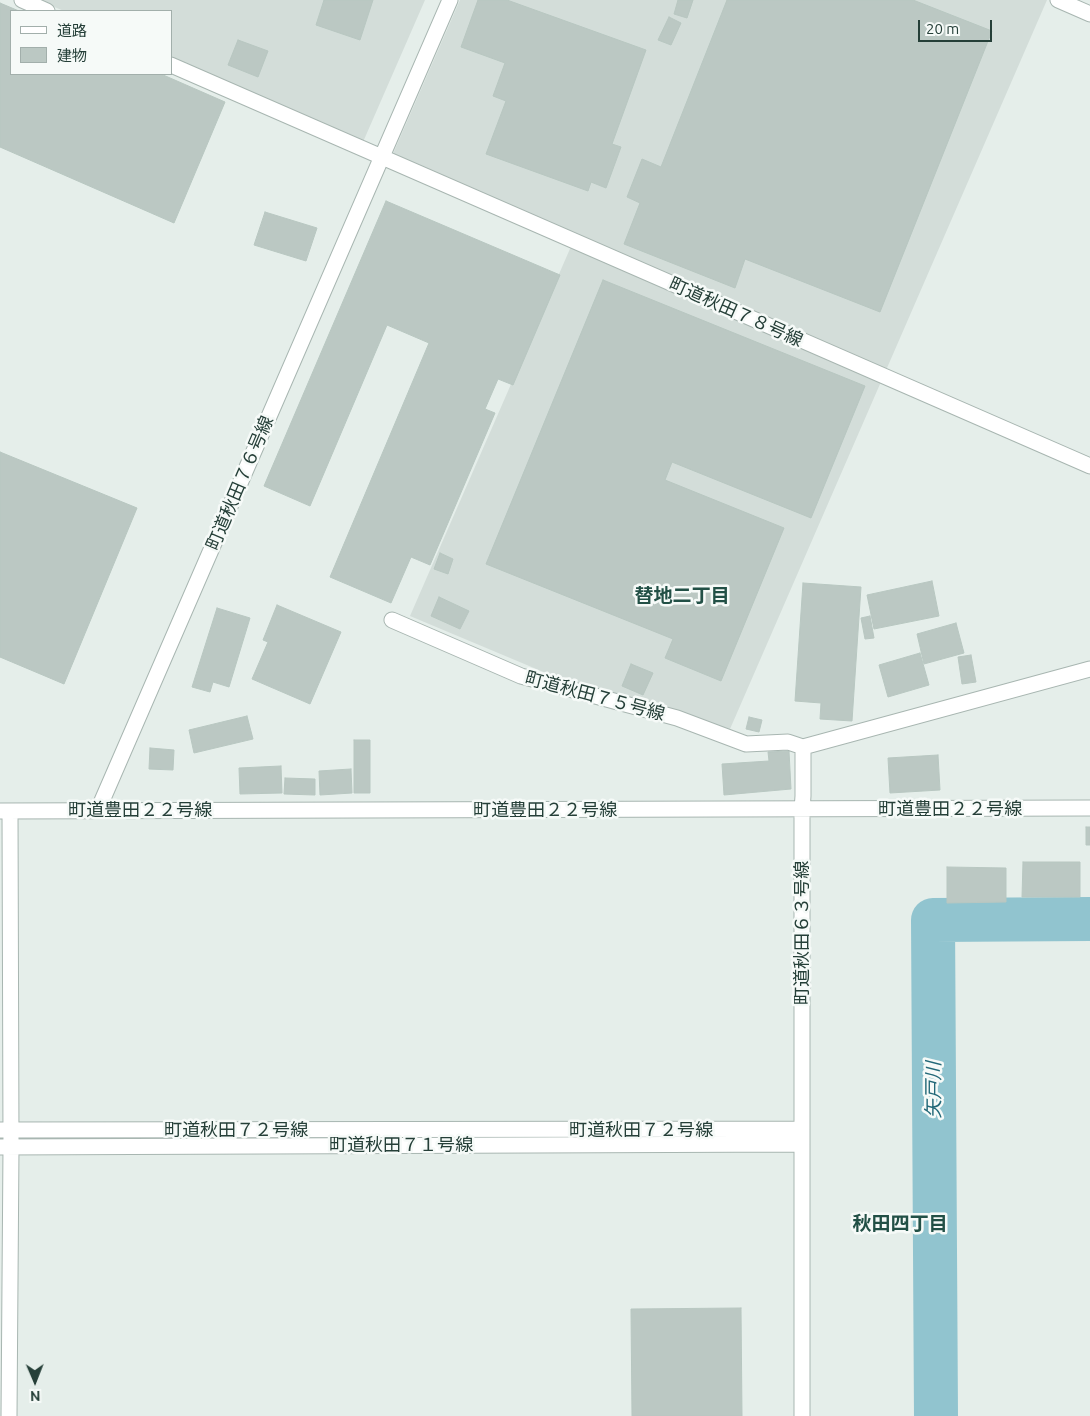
<!DOCTYPE html>
<html>
<head>
<meta charset="utf-8">
<style>
  body { margin:0 }
  #map { position:relative; width:1090px; height:1416px; overflow:hidden; background:#e5eeea; font-family:Ubuntu,"Noto Sans JP",sans-serif }
  canvas { display:block }
  .legend { position:absolute; left:10px; top:10px; width:162px; height:65px; box-sizing:border-box; background:#f6faf8; border:1px solid #a2afab; margin:0; padding:6px 9px; list-style:none; font-size:15px; color:#253f38 }
  .legend li { display:flex; align-items:center; gap:10px; height:25px }
  .legend b { width:25px; border:1px solid #a2afab }
  .north { position:absolute; left:10px; top:1356px; width:50px; height:50px; -webkit-text-stroke:4px #f6faf8; paint-order:stroke; rotate:179deg; font-size:14px; font-weight:700; line-height:20px; text-align:center; color:#253f38 }
  .north::after { content:''; display:block; margin:auto; width:18px; height:22px; background:#253f38; clip-path:polygon(50% 0,100% 100%,50% 72%,0 100%) }
  .scale { position:absolute; left:918px; top:20px; width:74px; height:22px; box-sizing:border-box; border:2px solid #253f38; border-top:0; padding-left:6px; font-size:15px; line-height:18px; white-space:nowrap; color:#253f38; -webkit-text-stroke:4px #f6faf8; paint-order:stroke }
</style>
</head>
<body>
<div id="map">
<canvas width="1090" height="1416"></canvas>
<ul class="legend">
<li><b style="height:6px;background:#fff"></b>道路</li>
<li><b style="height:14px;background:#bbc8c3"></b>建物</li>
</ul>
<div class="north">N</div>
<div class="scale">20 m</div>
</div>
<script>
const ctx = document.querySelector('canvas').getContext('2d');
ctx.lineJoin = 'round';
function fillPath(path, color) { ctx.fillStyle = color; ctx.fill(path, 'evenodd'); }
const shape = rows => new Path2D(rows.map(r => 'M' + r).join(''));
function stroke(path, color, width, dash) { ctx.strokeStyle = color; ctx.lineWidth = width; ctx.lineCap = dash ? 'butt' : 'round'; ctx.setLineDash(dash || []); ctx.stroke(path); }
function label(font, color, halo, rows, align = 'center') {
  ctx.font = font + ' Ubuntu,"Noto Sans JP",sans-serif'; ctx.lineWidth = 5; ctx.setLineDash([]); ctx.textBaseline = 'middle'; ctx.strokeStyle = halo; ctx.fillStyle = color; for (const [text, x, y, turn = 0] of rows) {
    ctx.save(); ctx.translate(x, y); ctx.rotate((+turn || 0) * Math.PI / 180); ctx.textAlign = isNaN(turn) ? turn : align; if (halo) ctx.strokeText(text, 0, 0); ctx.fillText(text, 0, 0); ctx.restore();
  }
}
fillPath(shape([
  [38,0,425,0,363,142,171,58,171,11,64,11],
  [460,0,1047,0,730,729,553,676,410,616,576,235,392,156]
]), '#d3ddd9');
stroke(shape([
  [936,1416,933,920,1090,919]
]), '#91c4cf', 44);
const building = shape([
  [324,0,373,0,360,40,316,25,324,0],
  [478,0,507,0,646,50,612,144,621,147,606,188,591,182,588,191,486,154,506,101,493,96,505,63,461,47,478,0],
  [678,0,693,0,687,18,674,14,678,0],
  [727,0,913,0,992,31,880,312,745,259,735,288,624,244,640,203,627,197,642,159,661,167,727,0],
  [0,3,19,11,11,11,11,74,161,74,225,102,174,223,0,147,0,3],
  [669,17,681,23,671,45,658,40,669,17],
  [238,40,268,51,258,77,228,65,238,40],
  [386,201,560,275,513,385,498,379,485,409,495,413,430,565,411,557,391,603,330,577,429,343,387,325,310,506,264,486,386,201],
  [265,212,317,228,306,261,254,245,265,212],
  [603,280,865,386,811,518,672,462,665,480,784,528,721,681,665,658,673,639,486,564,603,280],
  [0,452,137,508,64,684,0,657,0,452],
  [440,553,453,559,448,574,434,569,440,553],
  [932,581,939,616,874,629,867,595,932,581],
  [803,583,861,587,852,721,820,719,821,703,795,701,803,583],
  [439,597,469,611,460,629,431,616,439,597],
  [277,605,341,632,310,704,252,679,268,642,263,640,277,605],
  [217,608,250,618,229,687,213,682,210,692,192,687,217,608],
  [870,616,874,638,865,639,861,618,870,616],
  [956,623,964,653,924,664,917,634,956,623],
  [920,653,929,685,888,697,879,665,920,653],
  [971,655,976,682,962,684,958,657,971,655],
  [631,664,653,673,643,695,622,686,631,664],
  [247,716,253,739,194,753,189,730,247,716],
  [749,717,762,720,759,732,746,729,749,717],
  [354,740,370,740,370,793,354,793,354,740],
  [150,748,174,750,173,770,149,769,150,748],
  [789,751,791,789,724,795,722,764,769,761,768,752,789,751],
  [938,755,940,790,890,793,888,758,938,755],
  [281,766,282,793,240,794,239,768,281,766],
  [351,769,352,793,320,795,319,771,351,769],
  [285,778,315,779,315,795,284,794,285,778],
  [1086,827,1090,827,1090,845,1086,845,1086,827],
  [1023,862,1080,862,1080,897,1022,897,1023,862],
  [947,867,1006,868,1006,902,947,903,947,867],
  [741,1308,742,1416,632,1416,631,1309,741,1308]
]);
fillPath(building, '#bbc8c3');
stroke(building, '#b8c7c1', 1);
const minor = shape([
  [22,0,47,11],
  [1058,0,1090,14],
  [171,65,1090,466],
  [392,620,521,676,677,718,746,744,788,742,803,747],
  [98,810,450,0],
  [0,811,1090,808],
  [0,1130,802,1129],
  [0,1147,802,1144],
  [9,1416,11,1147,10,811],
  [802,1416,802,810,803,796,803,747,1090,669]
]);
stroke(minor, '#a8b6b1', 17);
stroke(minor, '#fff', 15);
label('18px', '#253f38', '#f6faf8', [
  ["町道秋田７８号線",736,312,24],
  ["町道秋田７６号線",240,483,-67],
  ["町道秋田７５号線",595,696,15],
  ["町道豊田２２号線",950,809],
  ["町道豊田２２号線",140,810],
  ["町道豊田２２号線",545,810],
  ["町道秋田６３号線",802,933,-90],
  ["町道秋田７２号線",236,1130],
  ["町道秋田７２号線",641,1130],
  ["町道秋田７１号線",401,1145]
]);
label('bold 19px', '#225046', '#f6faf8', [
  ["替地二丁目",682,596],
  ["秋田四丁目",900,1224]
]);
label('italic 19px', '#226878', '#f6faf8', [
  ["矢戸川",934,1090,-90]
]);
</script>
</body>
</html>
